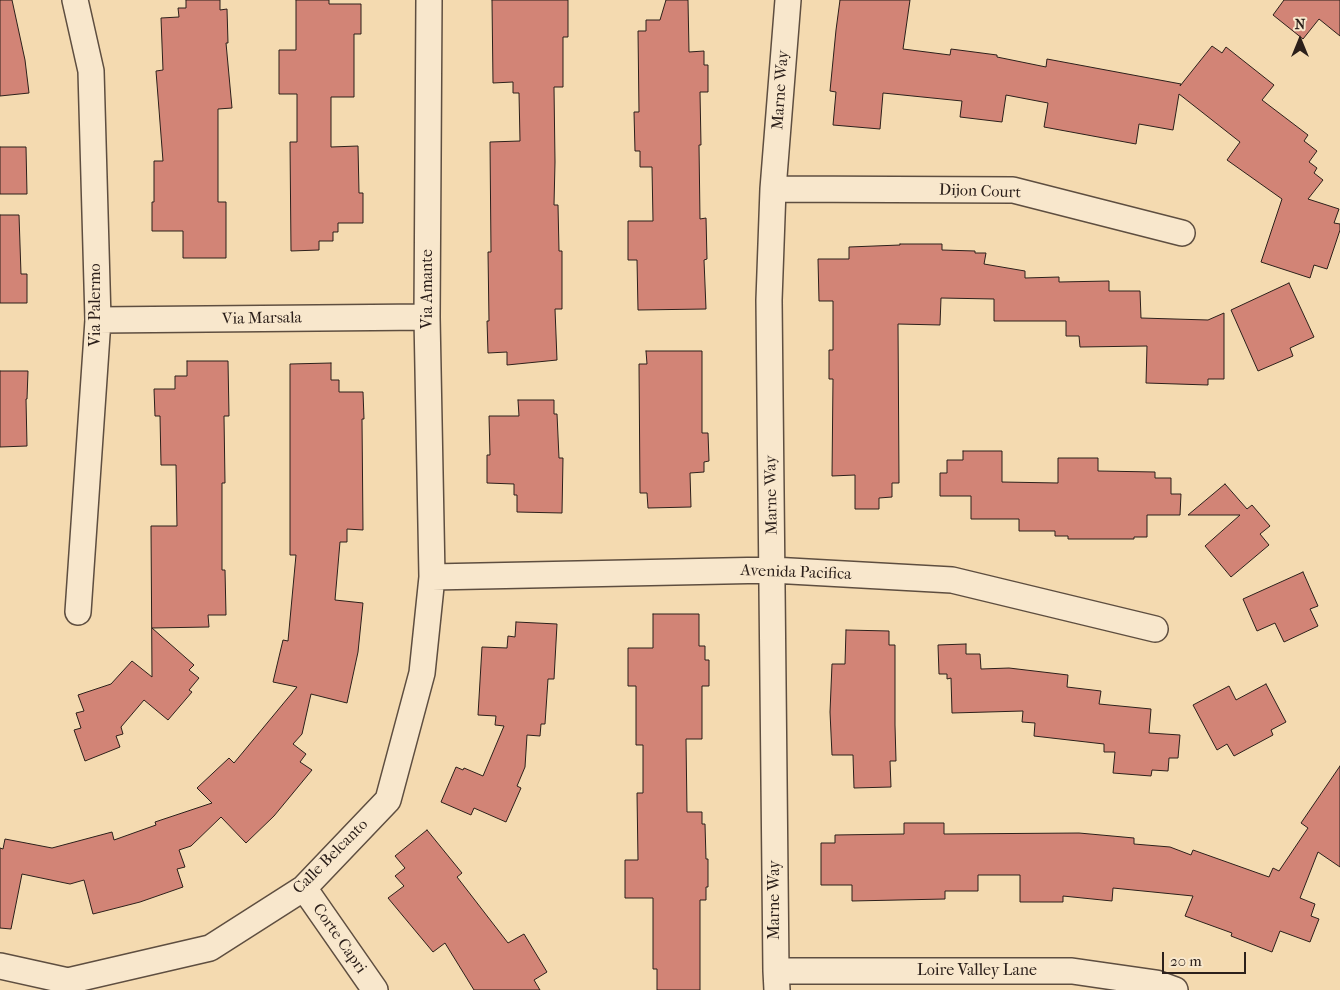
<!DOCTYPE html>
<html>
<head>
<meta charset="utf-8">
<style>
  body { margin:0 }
  #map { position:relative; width:1340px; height:990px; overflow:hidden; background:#f4dab0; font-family:"IM FELL French Canon",serif }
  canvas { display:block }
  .north { position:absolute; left:1275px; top:15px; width:50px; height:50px; -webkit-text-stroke:4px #f8e7cc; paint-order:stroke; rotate:0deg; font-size:14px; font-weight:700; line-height:20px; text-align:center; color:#2c201b }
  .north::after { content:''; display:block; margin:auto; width:18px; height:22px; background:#2c201b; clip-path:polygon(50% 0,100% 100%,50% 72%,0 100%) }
  .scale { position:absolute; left:1162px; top:952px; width:84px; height:22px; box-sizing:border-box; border:2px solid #2c201b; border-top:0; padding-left:6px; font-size:15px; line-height:18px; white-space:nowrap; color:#2c201b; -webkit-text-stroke:4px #f8e7cc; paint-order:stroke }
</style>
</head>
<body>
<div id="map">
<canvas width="1340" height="990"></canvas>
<div class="north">N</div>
<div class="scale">20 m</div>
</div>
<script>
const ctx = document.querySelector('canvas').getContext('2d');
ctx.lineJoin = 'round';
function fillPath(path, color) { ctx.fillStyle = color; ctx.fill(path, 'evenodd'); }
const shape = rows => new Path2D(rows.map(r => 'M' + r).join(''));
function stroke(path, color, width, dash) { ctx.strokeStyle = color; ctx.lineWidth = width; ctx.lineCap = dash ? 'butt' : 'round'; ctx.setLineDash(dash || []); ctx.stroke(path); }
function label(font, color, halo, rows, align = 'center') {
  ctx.font = font + ' "IM FELL French Canon",serif'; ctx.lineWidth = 4.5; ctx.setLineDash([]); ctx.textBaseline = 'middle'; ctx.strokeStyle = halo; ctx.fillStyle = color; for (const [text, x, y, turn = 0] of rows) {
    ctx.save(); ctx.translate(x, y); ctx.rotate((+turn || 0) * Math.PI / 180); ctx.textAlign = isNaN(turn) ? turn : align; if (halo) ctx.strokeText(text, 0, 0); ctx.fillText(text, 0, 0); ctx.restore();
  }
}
const building = shape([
  [0,0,12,0,25,60,29,93,0,96,0,0],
  [186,0,220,0,220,10,227,9,228,43,226,43,232,108,218,109,218,202,226,202,226,258,183,258,183,231,152,231,152,202,154,202,154,161,163,161,156,71,163,70,161,18,179,17,178,8,186,8,186,0],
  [296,0,329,0,329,4,361,4,361,34,354,34,354,97,331,97,331,147,358,146,359,193,363,193,363,223,338,223,338,232,333,232,333,241,319,241,319,250,291,251,290,142,297,142,297,94,279,94,279,50,296,50,296,0],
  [492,0,568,0,568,37,563,37,563,87,554,87,555,162,554,205,558,205,559,251,562,251,562,309,555,309,557,360,507,365,507,352,488,353,487,321,489,321,488,252,491,252,490,142,520,141,519,93,513,93,513,82,493,83,492,0],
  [666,0,688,0,689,52,704,51,704,65,708,65,708,92,700,92,701,145,699,145,700,219,706,218,707,259,704,260,706,309,638,310,637,260,628,260,628,221,653,221,652,167,640,167,640,151,635,151,634,112,639,112,638,31,646,31,646,20,660,20,666,0],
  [840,0,910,0,903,49,950,55,951,49,997,55,997,57,1046,67,1047,59,1181,84,1180,86,1212,46,1222,53,1226,47,1274,85,1262,100,1308,135,1304,141,1317,151,1309,162,1317,168,1314,173,1323,180,1308,199,1339,209,1334,223,1340,224,1340,230,1327,269,1314,265,1310,278,1261,262,1282,199,1227,160,1240,142,1179,94,1173,130,1139,124,1136,144,1044,127,1048,103,1006,95,1002,122,960,117,962,101,883,93,880,129,833,125,836,92,830,91,836,30,840,0],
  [1284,0,1340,0,1340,36,1319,19,1303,39,1273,15,1284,0],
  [0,147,26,147,27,194,0,194,0,147],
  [0,215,19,215,21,274,27,274,27,303,0,303,0,215],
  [900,244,942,244,942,250,975,251,975,253,986,253,984,264,1025,271,1025,278,1059,277,1059,282,1109,281,1109,291,1140,291,1141,318,1208,320,1224,313,1224,379,1208,379,1208,385,1146,383,1147,346,1080,347,1079,336,1066,336,1066,321,994,321,994,299,941,298,940,325,898,324,899,483,892,483,892,497,879,498,879,509,855,509,855,475,832,476,833,379,829,379,829,350,833,350,833,301,819,301,818,259,849,259,849,247,900,245,900,244],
  [1289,283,1314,337,1290,348,1293,356,1258,371,1231,310,1289,283],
  [646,351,702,351,702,433,708,433,709,461,704,462,704,472,690,473,691,507,648,508,647,493,640,493,639,364,647,364,646,351],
  [187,361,228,361,229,416,224,416,225,483,222,483,222,570,225,570,226,615,208,615,209,627,152,628,194,665,189,670,199,678,189,690,192,692,168,720,144,700,121,727,123,734,116,736,120,747,85,761,74,730,81,728,76,713,84,711,78,695,111,684,132,661,152,677,151,526,177,526,176,465,161,465,160,416,155,416,154,389,175,389,175,376,187,376,187,361],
  [331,363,331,380,339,380,339,392,363,392,364,419,362,419,363,530,347,529,347,542,340,542,335,600,363,603,358,652,347,703,311,694,302,734,293,744,306,754,300,762,312,770,274,816,246,843,221,817,191,846,179,850,185,867,177,869,183,887,140,902,93,914,84,880,70,884,22,874,11,929,0,928,0,848,3,849,5,839,52,848,112,832,114,840,156,825,155,822,212,803,197,788,229,758,234,763,297,687,273,682,283,640,288,641,296,555,290,555,290,364,331,363],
  [0,371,28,371,27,399,26,399,27,446,0,447,0,371],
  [518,400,554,400,554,414,557,414,559,458,563,458,562,513,517,512,517,495,514,495,514,484,487,483,487,455,490,455,489,416,519,416,518,400],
  [963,451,1002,451,1002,482,1058,483,1058,458,1098,458,1098,471,1155,472,1155,478,1171,478,1171,494,1181,494,1180,515,1147,515,1147,537,1134,537,1134,539,1068,539,1068,536,1055,536,1055,531,1019,531,1019,519,971,519,971,496,940,496,940,473,947,473,947,460,963,460,963,451],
  [1225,484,1247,509,1252,505,1270,526,1260,534,1269,545,1231,577,1205,546,1240,515,1188,515,1225,484],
  [1303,572,1318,606,1310,609,1318,626,1284,642,1275,623,1257,631,1243,599,1303,572],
  [653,614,699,614,699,646,705,646,705,660,709,660,709,686,702,686,702,739,686,739,687,812,702,812,702,824,705,824,706,859,708,859,708,887,706,887,706,900,700,900,700,990,657,990,657,969,653,969,653,898,625,898,625,860,638,860,637,793,643,793,643,745,636,745,636,686,628,686,628,648,653,648,653,614],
  [516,622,557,624,554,679,548,679,545,724,541,724,540,736,527,735,525,767,517,786,521,788,506,822,474,808,471,815,441,802,456,767,463,770,464,768,483,776,504,726,495,725,496,716,478,715,482,647,507,648,508,636,515,637,516,622],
  [846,630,889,631,889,645,895,645,895,725,896,761,890,761,891,787,854,788,853,755,832,755,830,712,832,664,845,664,846,630],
  [966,644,966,654,980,654,981,669,1009,668,1068,675,1067,687,1101,691,1099,704,1151,709,1149,733,1180,735,1178,758,1169,758,1168,771,1152,770,1151,776,1113,773,1115,752,1104,752,1104,744,1034,736,1035,723,1022,722,1023,711,952,713,951,678,947,679,947,674,939,674,938,645,966,644],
  [1266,684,1286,722,1271,730,1273,735,1234,756,1227,744,1217,750,1193,705,1229,686,1236,700,1266,684],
  [1340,766,1340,867,1318,852,1300,898,1315,904,1311,916,1319,919,1310,942,1280,931,1272,952,1231,936,1232,933,1185,916,1193,896,1113,888,1112,901,1063,896,1063,902,1020,902,1020,875,978,875,978,891,945,891,945,899,852,901,852,885,821,885,821,843,835,843,835,835,904,834,904,823,944,823,944,834,1079,833,1134,838,1134,844,1170,847,1191,855,1193,850,1269,877,1273,868,1279,871,1308,828,1301,823,1340,766],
  [427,830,462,873,457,877,508,943,524,934,547,972,534,980,540,990,474,990,445,943,433,952,388,898,404,886,395,876,405,868,395,856,427,830]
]);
fillPath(building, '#d28476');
stroke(building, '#2c201b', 1);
const minor = shape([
  [75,0,91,71,98,320,78,612],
  [773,189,1013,190,1182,233],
  [98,320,427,317],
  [432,577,772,570,952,580,1155,629],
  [304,888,375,990],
  [0,966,68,981,210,948,304,888,388,800,422,673,432,577,427,317,429,0],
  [776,971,1072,971,1156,983,1175,990],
  [777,990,776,971,769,300,773,189,788,0]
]);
stroke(minor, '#5e4e40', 28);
stroke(minor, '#f8e7cc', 25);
label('16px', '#2c201b', '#f8e7cc', [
  ["Marne Way",781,90,-86],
  ["Dijon Court",980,192,2],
  ["Via Amante",428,289,-90],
  ["Via Palermo",96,305,-90],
  ["Via Marsala",262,319,-1],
  ["Marne Way",772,495,-91],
  ["Avenida Pacifica",796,573,2],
  ["Calle Belcanto",331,857,-45],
  ["Marne Way",775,900,-90],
  ["Corte Capri",339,939,55],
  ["Loire Valley Lane",977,971]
]);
</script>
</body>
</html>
